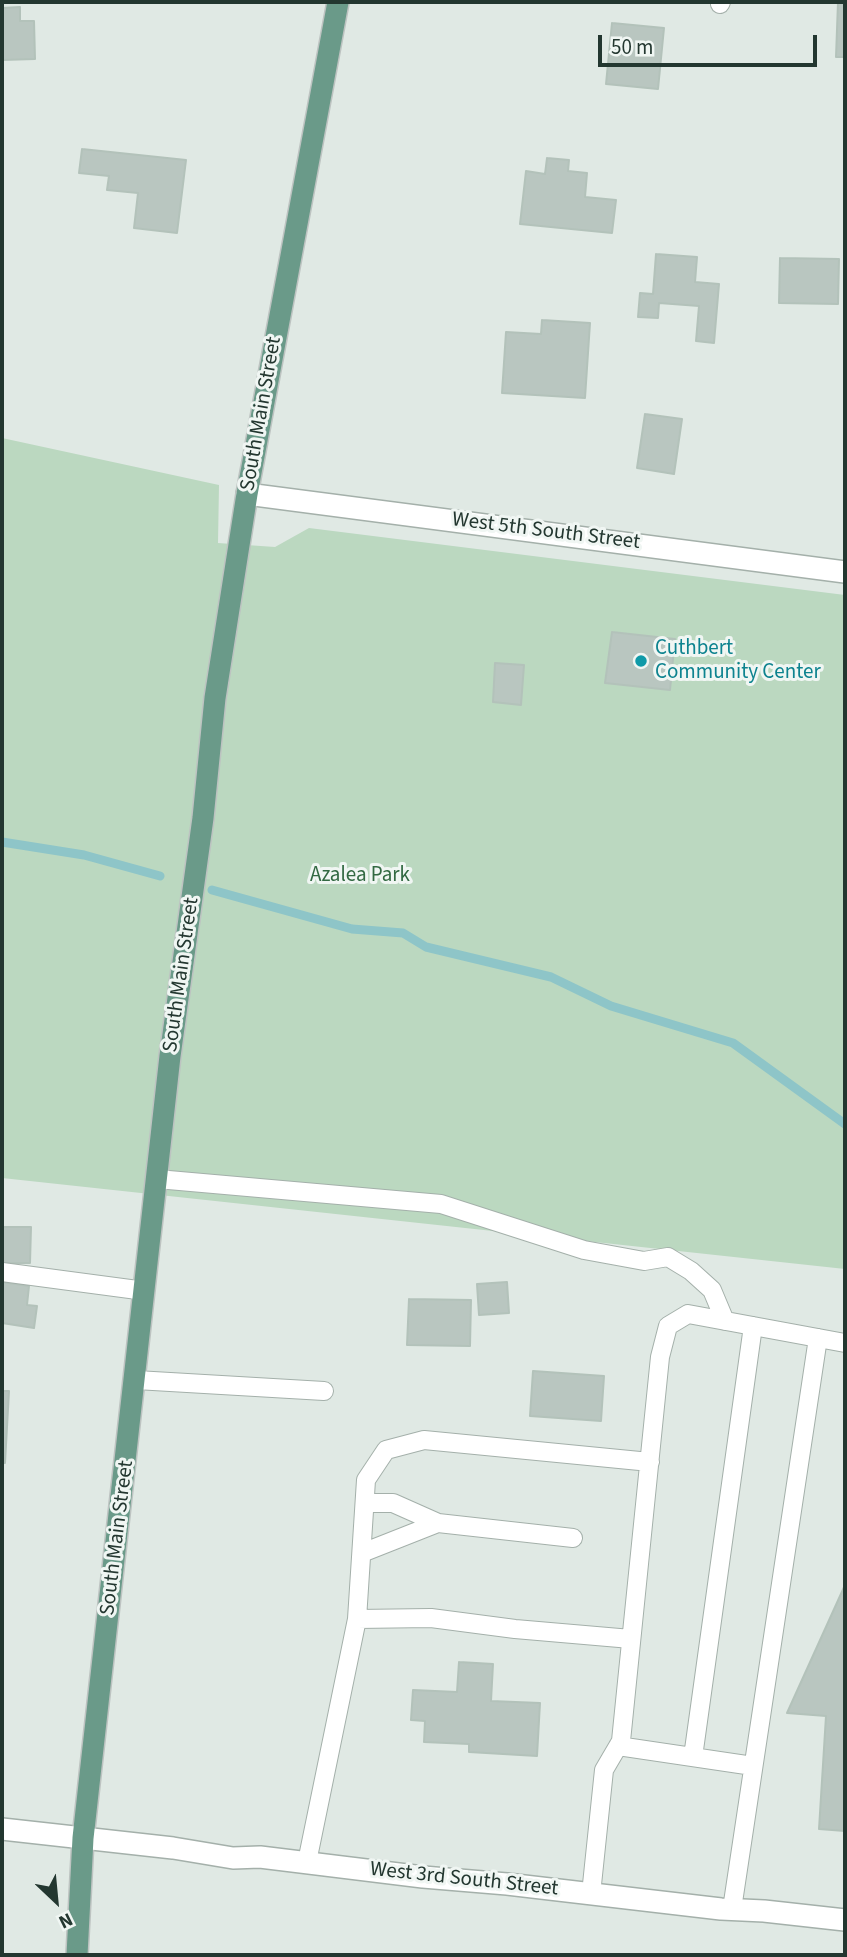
<!DOCTYPE html>
<html>
<head>
<meta charset="utf-8">
<style>
  body { margin:0 }
  #map { position:relative; width:847px; height:1957px; overflow:hidden; background:#e0e9e4; font-family:"Source Sans 3",sans-serif }
  canvas { display:block }
  .frame { position:absolute; inset:0; border:4px solid #233730; pointer-events:none }
  .north { position:absolute; left:21px; top:1866px; width:70px; height:70px; -webkit-text-stroke:5px #f0f6f3; paint-order:stroke; rotate:154deg; font-size:19px; font-weight:700; line-height:28px; text-align:center; color:#233730 }
  .north::after { content:''; display:block; margin:auto; width:24px; height:32px; background:#233730; clip-path:polygon(50% 0,100% 100%,50% 72%,0 100%) }
  .scale { position:absolute; left:598px; top:35px; width:219px; height:32px; box-sizing:border-box; border:4px solid #233730; border-top:0; padding-left:9px; font-size:21px; line-height:24px; white-space:nowrap; color:#233730; -webkit-text-stroke:5px #f0f6f3; paint-order:stroke }
</style>
</head>
<body>
<div id="map">
<canvas width="847" height="1957"></canvas>
<div class="frame"></div>
<div class="north">N</div>
<div class="scale">50 m</div>
</div>
<script>
const ctx = document.querySelector('canvas').getContext('2d');
ctx.lineJoin = 'round';
function fillPath(path, color) { ctx.fillStyle = color; ctx.fill(path, 'evenodd'); }
const shape = rows => new Path2D(rows.map(r => 'M' + r).join(''));
function stroke(path, color, width, dash) { ctx.strokeStyle = color; ctx.lineWidth = width; ctx.lineCap = dash ? 'butt' : 'round'; ctx.setLineDash(dash || []); ctx.stroke(path); }
function label(font, color, halo, rows, align = 'center') {
  ctx.font = font + ' "Source Sans 3",sans-serif'; ctx.lineWidth = 6; ctx.setLineDash([]); ctx.textBaseline = 'middle'; ctx.strokeStyle = halo; ctx.fillStyle = color; for (const [text, x, y, turn = 0] of rows) {
    ctx.save(); ctx.translate(x, y); ctx.rotate((+turn || 0) * Math.PI / 180); ctx.textAlign = isNaN(turn) ? turn : align; if (halo) ctx.strokeText(text, 0, 0); ctx.fillText(text, 0, 0); ctx.restore();
  }
}
fillPath(shape([
  [2,438,219,485,218,543,275,547,309,528,845,595,845,1269,2,1178]
]), '#bbd8c0');
stroke(shape([
  [2,842,84,855,160,876],
  [212,890,352,929,403,933,426,947,551,977,611,1006,733,1043,845,1124]
]), '#8ec5c8', 9);
const building = shape([
  [838,2,845,2,845,57,836,57,838,2],
  [20,7,20,21,34,21,35,59,2,60,2,8,20,7],
  [612,23,664,28,658,89,606,84,612,23],
  [82,149,186,160,177,233,134,228,138,193,107,190,109,176,79,173,82,149],
  [547,158,569,160,568,171,587,173,585,197,616,200,612,233,520,224,526,171,545,174,547,158],
  [656,254,697,257,695,282,719,284,714,343,696,341,699,306,659,303,658,318,638,317,640,293,653,294,656,254],
  [780,258,839,259,838,304,779,303,780,258],
  [542,320,590,323,585,398,502,393,506,332,541,334,542,320],
  [645,414,682,419,674,474,637,468,645,414],
  [612,632,675,639,670,690,605,683,612,632],
  [495,663,524,665,521,705,493,702,495,663],
  [2,1227,31,1227,30,1263,2,1263,2,1227],
  [2,1282,29,1286,27,1305,37,1306,34,1328,2,1323,2,1282],
  [507,1282,509,1313,479,1315,477,1284,507,1282],
  [409,1299,471,1300,470,1346,407,1345,409,1299],
  [533,1371,604,1376,601,1421,530,1416,533,1371],
  [2,1391,9,1391,5,1463,2,1463,2,1391],
  [845,1585,845,1831,819,1829,826,1716,787,1713,845,1585],
  [459,1662,493,1664,491,1701,540,1703,537,1756,469,1752,469,1744,424,1742,425,1721,411,1720,413,1690,457,1692,459,1662]
]);
fillPath(building, '#b9c6c0');
stroke(building, '#b3c2ba', 2);
const service = shape([
  [720,4,721,2],
  [157,1179,441,1204,584,1250,644,1261,668,1257,691,1271,712,1290,725,1321],
  [2,1272,145,1291],
  [136,1380,324,1391],
  [365,1503,393,1503,438,1523,573,1538],
  [362,1553,438,1523],
  [357,1619,431,1618,515,1629,631,1639],
  [618,1746,753,1766],
  [693,1757,753,1326],
  [307,1862,357,1619,366,1480,386,1450,424,1440,650,1462],
  [591,1894,604,1770,621,1741,660,1357,668,1326,688,1314,845,1343],
  [732,1909,818,1338]
]);
const minor = shape([
  [2,1829,173,1848,233,1858,260,1857,423,1877,507,1884,721,1909,764,1911,845,1920]
]);
const tertiary = shape([
  [247,494,845,572]
]);
const primary = shape([
  [77,1955,83,1838,170,1056,203,818,215,698,247,494,338,2]
]);
stroke(service, '#a4b0aa', 20);
stroke(minor, '#a4b0aa', 24);
stroke(tertiary, '#a4b0aa', 24);
stroke(primary, '#bdc3c1', 24);
stroke(service, '#fff', 18);
stroke(minor, '#fff', 21);
stroke(tertiary, '#fff', 21);
stroke(primary, '#6a9a89', 21);
for (const [x, y, r, color] of [
  [641,661,7,"#0f9aa8"]
]) { const dot = new Path2D(); dot.arc(x, y, r, 0, 2 * Math.PI); ctx.fillStyle = color; ctx.fill(dot); stroke(dot, '#f0f6f3', 2.5); }
label('21px', '#233730', '#f0f6f3', [
  ["South Main Street",262,414,-80],
  ["West 5th South Street",546,532,7],
  ["South Main Street",182,975,-82],
  ["South Main Street",118,1538,-83],
  ["West 3rd South Street",464,1880,6]
]);
label('21px', '#0d838f', '#f0f6f3', [
  ["Cuthbert",655,649],
  ["Community Center",655,673]
], 'left');
label('21px', '#326942', '#f0f6f3', [
  ["Azalea Park",360,876]
]);
</script>
</body>
</html>
